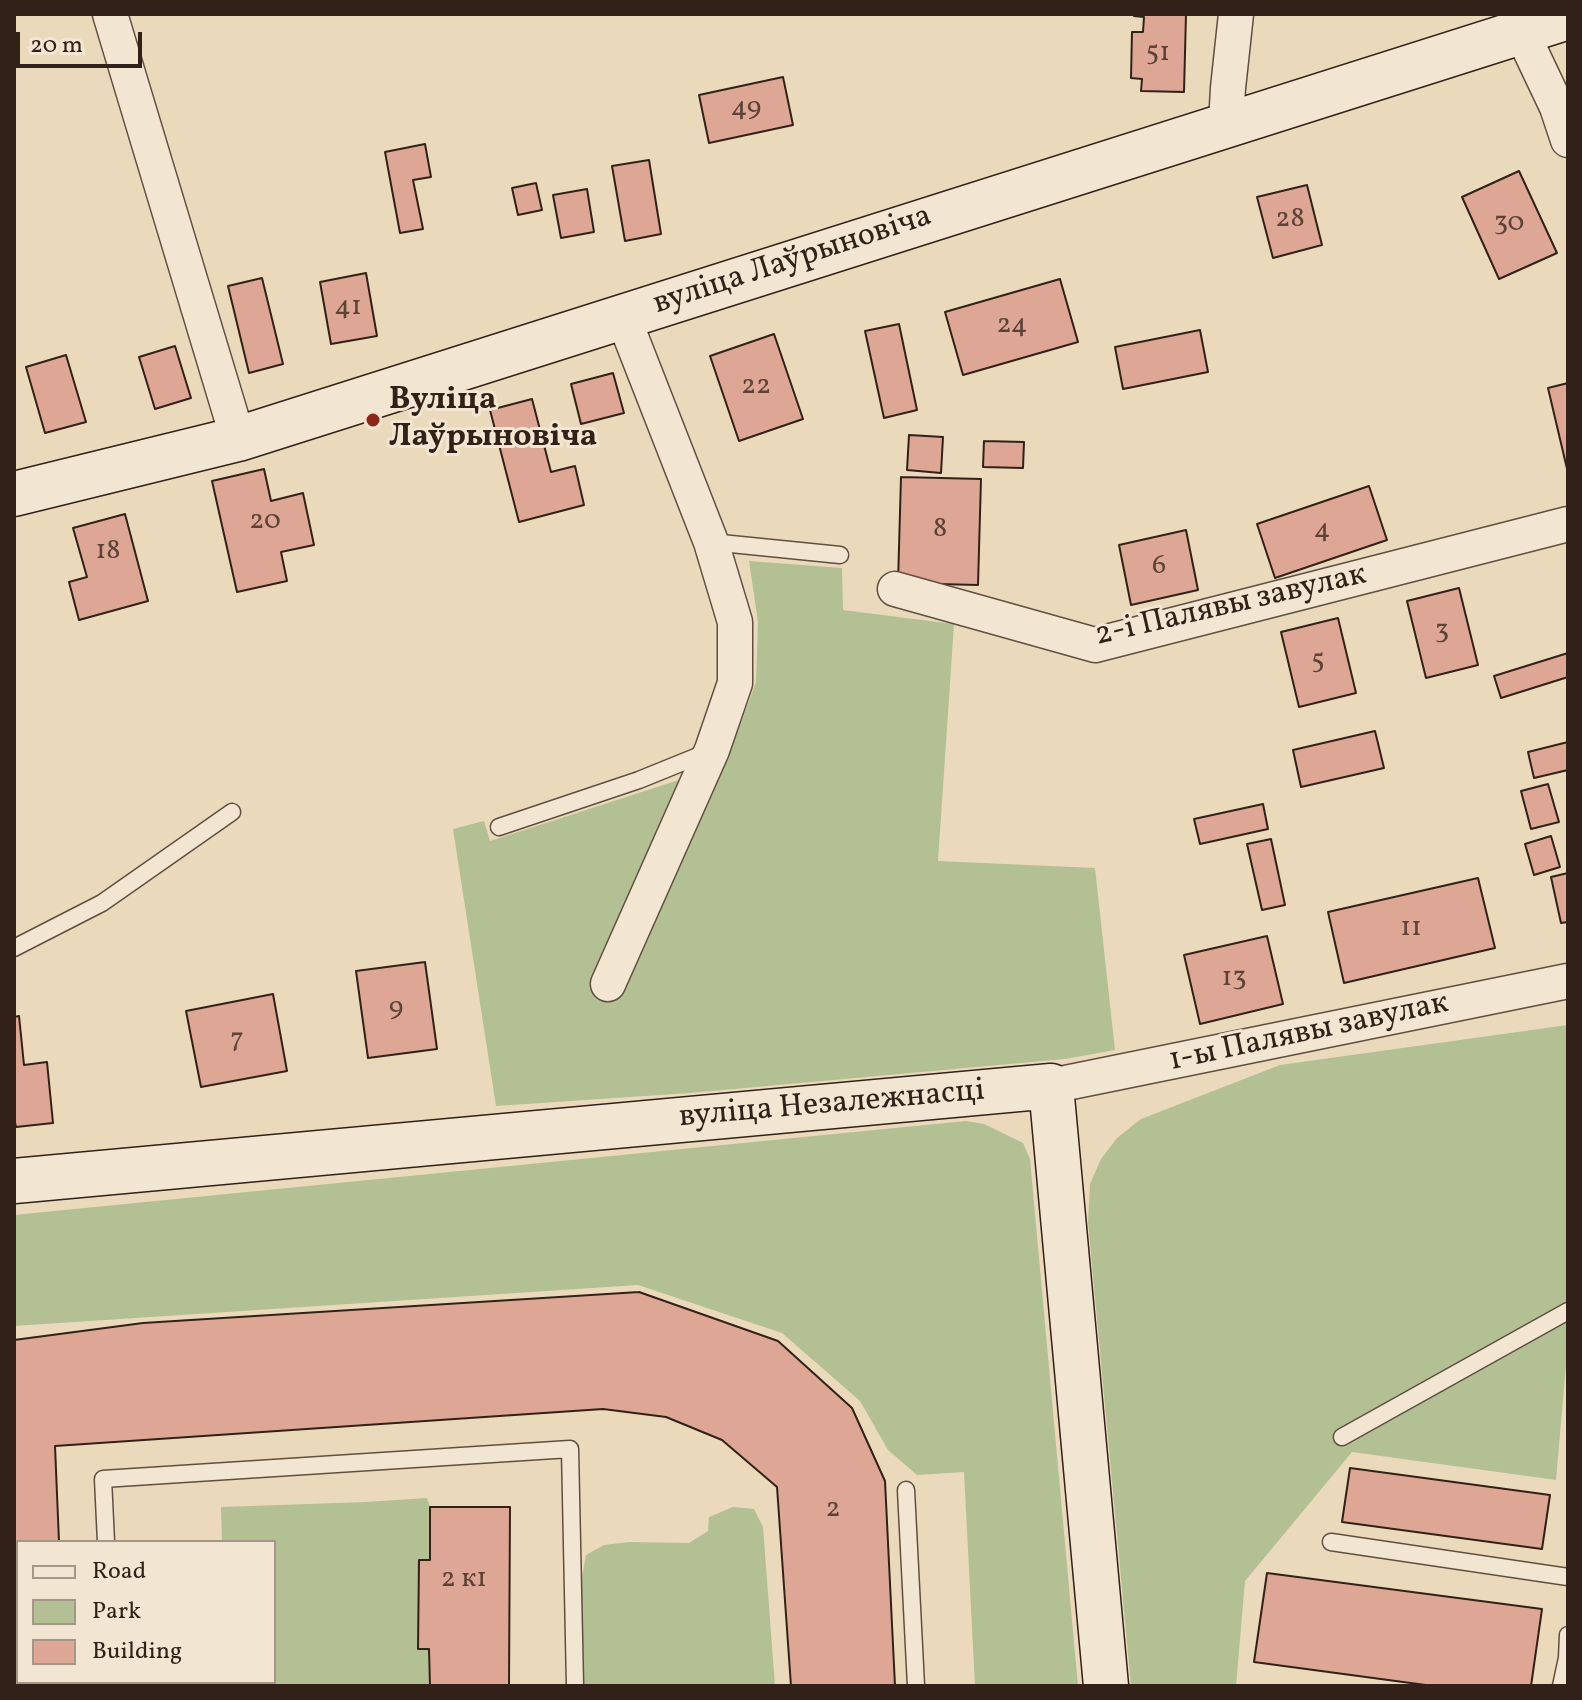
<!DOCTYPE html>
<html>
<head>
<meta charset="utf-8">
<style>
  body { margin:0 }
  #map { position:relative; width:1582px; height:1700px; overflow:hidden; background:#ebd9bc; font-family:Vollkorn,serif }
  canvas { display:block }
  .frame { position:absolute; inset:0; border:16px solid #312118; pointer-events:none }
  .legend { position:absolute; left:16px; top:1540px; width:260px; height:144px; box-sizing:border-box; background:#f2e6d3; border:2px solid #a59788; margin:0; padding:10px 14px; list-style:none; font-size:24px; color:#312118 }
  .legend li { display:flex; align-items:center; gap:16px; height:40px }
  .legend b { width:40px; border:2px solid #a59788 }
  .scale { position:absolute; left:16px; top:32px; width:126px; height:36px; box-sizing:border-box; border:4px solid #312118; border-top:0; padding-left:10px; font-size:24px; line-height:28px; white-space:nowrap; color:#312118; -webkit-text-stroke:6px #f2e6d3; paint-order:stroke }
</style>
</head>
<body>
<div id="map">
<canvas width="1582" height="1700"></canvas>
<div class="frame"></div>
<ul class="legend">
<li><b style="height:10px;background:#f2e6d3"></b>Road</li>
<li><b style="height:22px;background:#b2c094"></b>Park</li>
<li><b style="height:22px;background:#dea795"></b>Building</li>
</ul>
<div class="scale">20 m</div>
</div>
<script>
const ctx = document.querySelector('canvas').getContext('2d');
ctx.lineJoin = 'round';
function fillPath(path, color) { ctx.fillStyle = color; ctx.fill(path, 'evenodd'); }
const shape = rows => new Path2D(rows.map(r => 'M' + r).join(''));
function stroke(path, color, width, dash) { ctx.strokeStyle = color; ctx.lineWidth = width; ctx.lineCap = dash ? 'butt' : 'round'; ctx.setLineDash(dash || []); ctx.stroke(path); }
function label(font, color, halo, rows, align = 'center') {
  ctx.font = font + ' Vollkorn,serif'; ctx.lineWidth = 6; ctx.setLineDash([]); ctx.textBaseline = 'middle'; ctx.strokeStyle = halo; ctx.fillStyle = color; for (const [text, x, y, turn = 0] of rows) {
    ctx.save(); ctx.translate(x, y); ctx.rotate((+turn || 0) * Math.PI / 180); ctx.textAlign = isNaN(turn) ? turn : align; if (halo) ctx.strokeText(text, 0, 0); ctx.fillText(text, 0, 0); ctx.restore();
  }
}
fillPath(shape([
  [749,561,842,568,843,610,954,624,938,861,1095,868,1115,1050,1065,1059,690,1093,496,1106,453,829,484,821,490,841,722,766,738,731,756,682,758,622],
  [1568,1025,1568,1342,1556,1480,1352,1452,1245,1581,1236,1686,1131,1686,1088,1222,1090,1184,1101,1159,1117,1138,1141,1119,1280,1065],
  [966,1121,984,1124,1023,1143,1030,1159,1078,1686,975,1686,964,1472,917,1475,888,1450,860,1401,782,1333,638,1285,14,1326,14,1215],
  [427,1498,430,1507,430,1560,419,1561,418,1648,429,1649,430,1686,14,1686,14,1662,18,1662,18,1682,274,1682,274,1542,204,1542,222,1541,221,1507,366,1502],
  [733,1507,754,1509,763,1527,775,1686,581,1686,579,1593,586,1555,604,1545,629,1542,689,1543,708,1531,709,1517]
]), '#b2c094');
const building = shape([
  [1134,14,1186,14,1184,92,1141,91,1142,79,1131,78,1132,32,1143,32,1144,17,1134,16,1134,14],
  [783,77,793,125,709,143,699,95,783,77],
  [425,144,431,177,413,180,423,229,400,233,385,152,425,144],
  [649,160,661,234,625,241,612,166,649,160],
  [1519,171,1557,253,1499,279,1462,197,1519,171],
  [536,183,542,210,518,215,512,188,536,183],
  [1307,185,1322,245,1273,258,1257,197,1307,185],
  [587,189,594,232,561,238,553,195,587,189],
  [366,273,377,336,331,344,320,282,366,273],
  [262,278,283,364,249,373,228,286,262,278],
  [1060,279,1078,342,963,375,945,312,1060,279],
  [899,324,917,410,884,418,865,331,899,324],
  [1200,330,1208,372,1123,389,1115,347,1200,330],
  [774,334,803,419,739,441,710,356,774,334],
  [175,346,191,398,155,409,139,357,175,346],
  [66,355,86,422,45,433,26,367,66,355],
  [613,373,624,413,581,424,571,384,613,373],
  [1568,383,1568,473,1548,388,1568,383],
  [532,399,551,472,575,466,584,505,519,522,490,410,532,399],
  [909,435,943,437,941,473,907,470,909,435],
  [984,441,1024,442,1023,468,983,467,984,441],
  [264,469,271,501,303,493,314,545,281,552,287,581,237,592,212,481,264,469],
  [901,477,981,479,978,585,898,583,901,477],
  [1369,486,1387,540,1275,578,1257,524,1369,486],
  [125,514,148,601,79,620,69,582,87,577,73,528,125,514],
  [1186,530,1198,590,1131,605,1119,545,1186,530],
  [1459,588,1478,665,1426,678,1407,601,1459,588],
  [1338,618,1356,693,1299,707,1281,632,1338,618],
  [1568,653,1568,677,1501,698,1494,676,1568,653],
  [1375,731,1384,768,1301,787,1293,750,1375,731],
  [1568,742,1568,770,1534,778,1528,752,1568,742],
  [1548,784,1559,822,1531,829,1521,791,1548,784],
  [1263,804,1268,829,1200,844,1194,819,1263,804],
  [1551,836,1560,867,1534,875,1525,844,1551,836],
  [1271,839,1285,905,1262,910,1247,844,1271,839],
  [1568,873,1568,922,1561,923,1551,877,1568,873],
  [1478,878,1495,948,1344,983,1328,912,1478,878],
  [1267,936,1283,1004,1200,1024,1184,955,1267,936],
  [425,962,437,1049,368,1058,356,971,425,962],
  [273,994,287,1071,201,1087,186,1011,273,994],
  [19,1016,24,1065,47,1062,53,1123,16,1127,14,1118,14,1017,19,1016],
  [639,1292,778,1341,852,1408,885,1481,895,1686,791,1686,777,1487,722,1440,666,1417,603,1409,55,1446,59,1542,18,1542,18,1631,14,1631,14,1340,143,1323,639,1292],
  [1350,1468,1550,1495,1542,1549,1342,1522,1350,1468],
  [430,1507,510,1507,509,1686,430,1686,429,1649,418,1649,419,1560,430,1560,430,1507],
  [1267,1573,1542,1609,1531,1686,1433,1686,1254,1662,1267,1573]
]);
fillPath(building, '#dea795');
stroke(building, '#312118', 2);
const service = shape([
  [711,542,840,555],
  [499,827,639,780,708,752],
  [14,948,102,903,232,812],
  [1342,1437,1568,1311],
  [906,1490,916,1686],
  [106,1542,103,1479,570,1449,575,1686],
  [1331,1542,1568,1577],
  [14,1662,18,1662],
  [1561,1686,1567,1658,1568,1635]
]);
const minor = shape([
  [110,14,238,439],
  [1518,14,1521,31,1557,107,1568,140],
  [1226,125,1228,88,1236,14],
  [895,589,1095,645,1568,524],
  [608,984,712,750,735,683,735,622,711,542,623,317],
  [1051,1086,1568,981]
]);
const secondary = shape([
  [14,494,238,439,1568,17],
  [14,1181,1051,1086,1106,1686]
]);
stroke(service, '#604f41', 19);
stroke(minor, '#604f41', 37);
stroke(secondary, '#312118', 47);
stroke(service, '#f2e6d3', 16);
stroke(minor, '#f2e6d3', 34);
stroke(secondary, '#f2e6d3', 44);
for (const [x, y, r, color] of [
  [373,420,8,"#8f2418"]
]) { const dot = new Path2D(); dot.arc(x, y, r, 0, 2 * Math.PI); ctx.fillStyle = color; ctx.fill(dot); stroke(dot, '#f2e6d3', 3); }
label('28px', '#5c4237', null, [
  ["51",1158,55],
  ["49",746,110],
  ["28",1290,221],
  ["30",1509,225],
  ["41",348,309],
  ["24",1012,327],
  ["22",756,388],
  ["20",265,523],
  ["8",940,531],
  ["4",1322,532],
  ["18",108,553],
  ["6",1159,568],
  ["3",1442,633],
  ["5",1318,663],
  ["11",1411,930],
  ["13",1234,980],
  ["9",396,1010],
  ["7",237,1041],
  ["2",833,1511],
  ["2 к1",464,1581]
]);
label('32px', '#312118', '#f2e6d3', [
  ["вуліца Лаўрыновіча",793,262,-18],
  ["2-і Палявы завулак",1231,607,-13],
  ["1-ы Палявы завулак",1309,1034,-12],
  ["вуліца Незалежнасці",832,1106,-5]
]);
label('bold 32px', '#312118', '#f2e6d3', [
  ["Вуліца",389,402],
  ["Лаўрыновіча",389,439]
], 'left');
</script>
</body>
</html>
